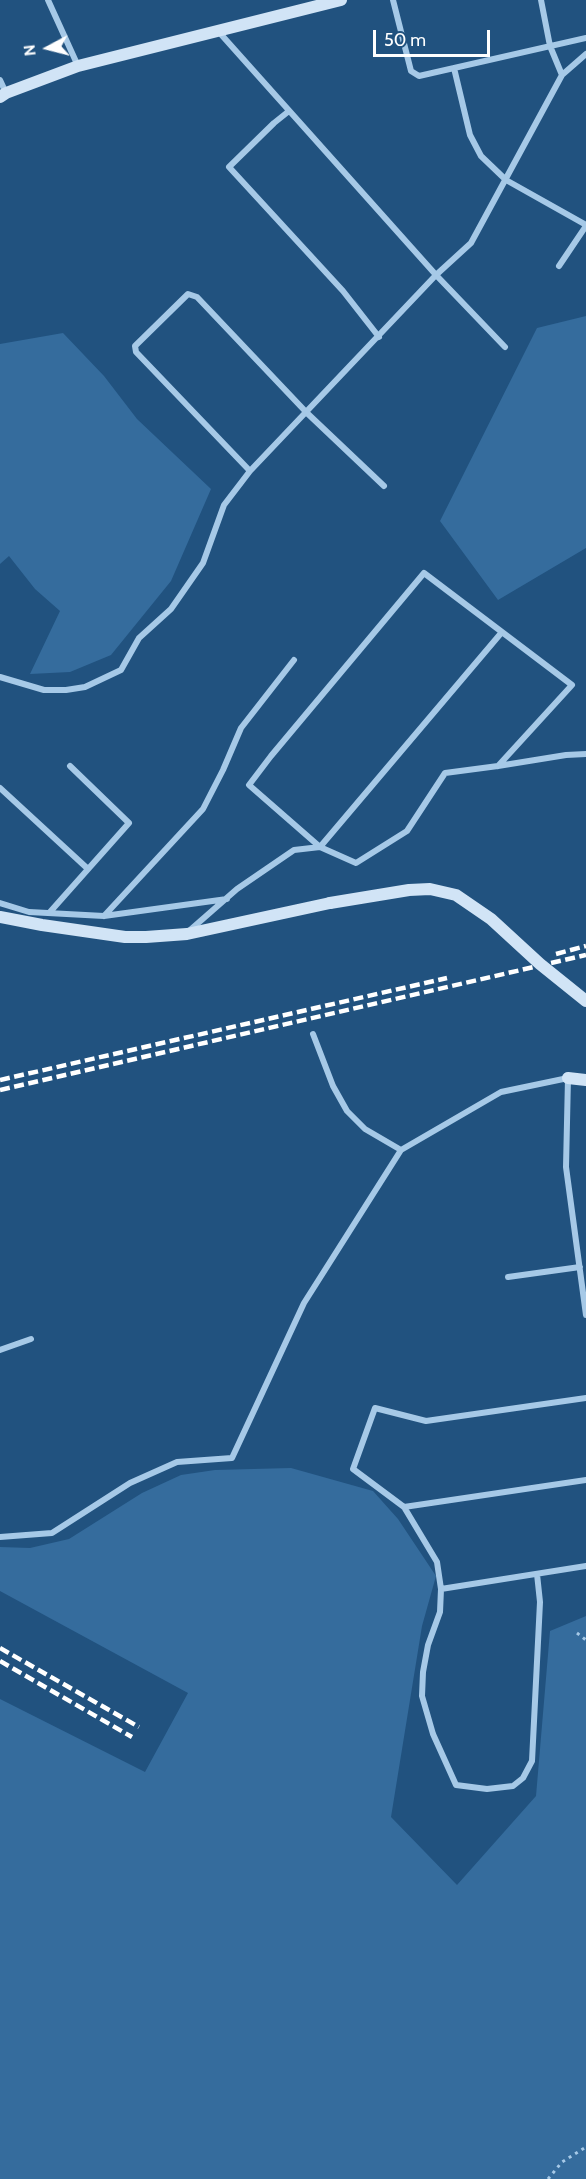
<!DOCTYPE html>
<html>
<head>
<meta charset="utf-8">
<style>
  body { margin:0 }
  #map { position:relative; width:586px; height:2179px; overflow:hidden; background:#21527f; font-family:Cabin,sans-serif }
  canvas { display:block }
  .north { position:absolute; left:18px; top:18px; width:60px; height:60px; -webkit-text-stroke:4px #21527f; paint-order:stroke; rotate:263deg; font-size:16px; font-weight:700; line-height:24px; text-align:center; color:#fff }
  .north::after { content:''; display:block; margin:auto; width:21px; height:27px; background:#fff; clip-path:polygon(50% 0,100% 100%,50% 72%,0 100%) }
  .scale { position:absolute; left:373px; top:30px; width:117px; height:27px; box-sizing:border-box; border:3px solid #fff; border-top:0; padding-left:8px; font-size:18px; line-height:21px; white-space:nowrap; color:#fff; -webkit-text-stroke:4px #21527f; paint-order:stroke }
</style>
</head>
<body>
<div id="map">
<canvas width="586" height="2179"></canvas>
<div class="north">N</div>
<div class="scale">50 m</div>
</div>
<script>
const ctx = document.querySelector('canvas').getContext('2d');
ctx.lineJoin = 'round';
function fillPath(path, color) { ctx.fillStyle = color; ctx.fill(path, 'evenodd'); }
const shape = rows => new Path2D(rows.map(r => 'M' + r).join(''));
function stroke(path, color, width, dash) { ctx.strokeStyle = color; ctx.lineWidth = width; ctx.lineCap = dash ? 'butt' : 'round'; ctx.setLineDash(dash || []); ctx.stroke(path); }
fillPath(shape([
  [586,316,586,548,498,600,440,521,537,328],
  [63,333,104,376,137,419,211,489,171,581,111,655,70,672,30,674,60,611,35,589,9,556,0,564,0,344],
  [291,1468,373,1491,398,1519,436,1576,422,1626,391,1817,457,1885,536,1796,550,1631,586,1616,586,2179,0,2179,0,1699,145,1772,188,1693,0,1591,0,1547,30,1548,69,1539,142,1493,181,1475,215,1470]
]), '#356c9d');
stroke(shape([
  [577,1633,586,1640],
  [548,2179,562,2162,586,2147]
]), '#a6c9e7', 3, [3, 4.5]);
stroke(shape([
  [48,0,78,66],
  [393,0,411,71,419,76,586,38],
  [541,0,550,46,562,75],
  [218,31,436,275,505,347],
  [454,68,470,135,481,156,506,180,586,225],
  [0,80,6,93],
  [289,111,274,123,229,167,343,291,379,337],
  [559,266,586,226],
  [250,471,136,352,135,346,188,294,197,297,307,413,384,486],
  [0,677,44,690,66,690,85,687,121,670,139,638,171,609,203,563,224,505,250,471,436,275,471,243,562,75,586,54],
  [498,766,572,685,424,573,271,756,249,785,320,847,356,863,407,831,445,773,498,766,566,755,586,754],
  [0,788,88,869],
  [0,903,29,912,104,916,227,899],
  [50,912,129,823,70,766],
  [104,916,203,809,223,770,241,728,294,660],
  [189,931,237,889,294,850,320,847,502,632],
  [313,1034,333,1086,347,1111,365,1129,401,1150],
  [508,1277,580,1267],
  [0,1350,31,1339],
  [404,1507,586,1480],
  [0,1537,52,1533,130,1483,177,1462,232,1458,304,1303,401,1150,501,1092,568,1078,566,1167,586,1315],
  [537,1574,540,1602,532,1761,523,1778,513,1786,487,1789,456,1785,433,1734,422,1696,423,1672,428,1645,440,1612,441,1589,437,1562,404,1507,353,1469,375,1408,426,1421,586,1398],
  [441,1589,586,1566]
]), '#a6c9e7', 6);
stroke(shape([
  [0,97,6,93,78,66,341,0],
  [0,917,42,925,125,937,146,937,187,934,330,903],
  [568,1078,586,1080]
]), '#d1e4f6', 12);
stroke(shape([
  [556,954,586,946],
  [0,1080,447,978],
  [0,1090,586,955],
  [0,1648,139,1727],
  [0,1661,132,1737]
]), '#fff', 4.5, [10, 4.5]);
stroke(shape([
  [330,903,409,890,430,889,456,895,491,919,540,964,586,1001]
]), '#d1e4f6', 12);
</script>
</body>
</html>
